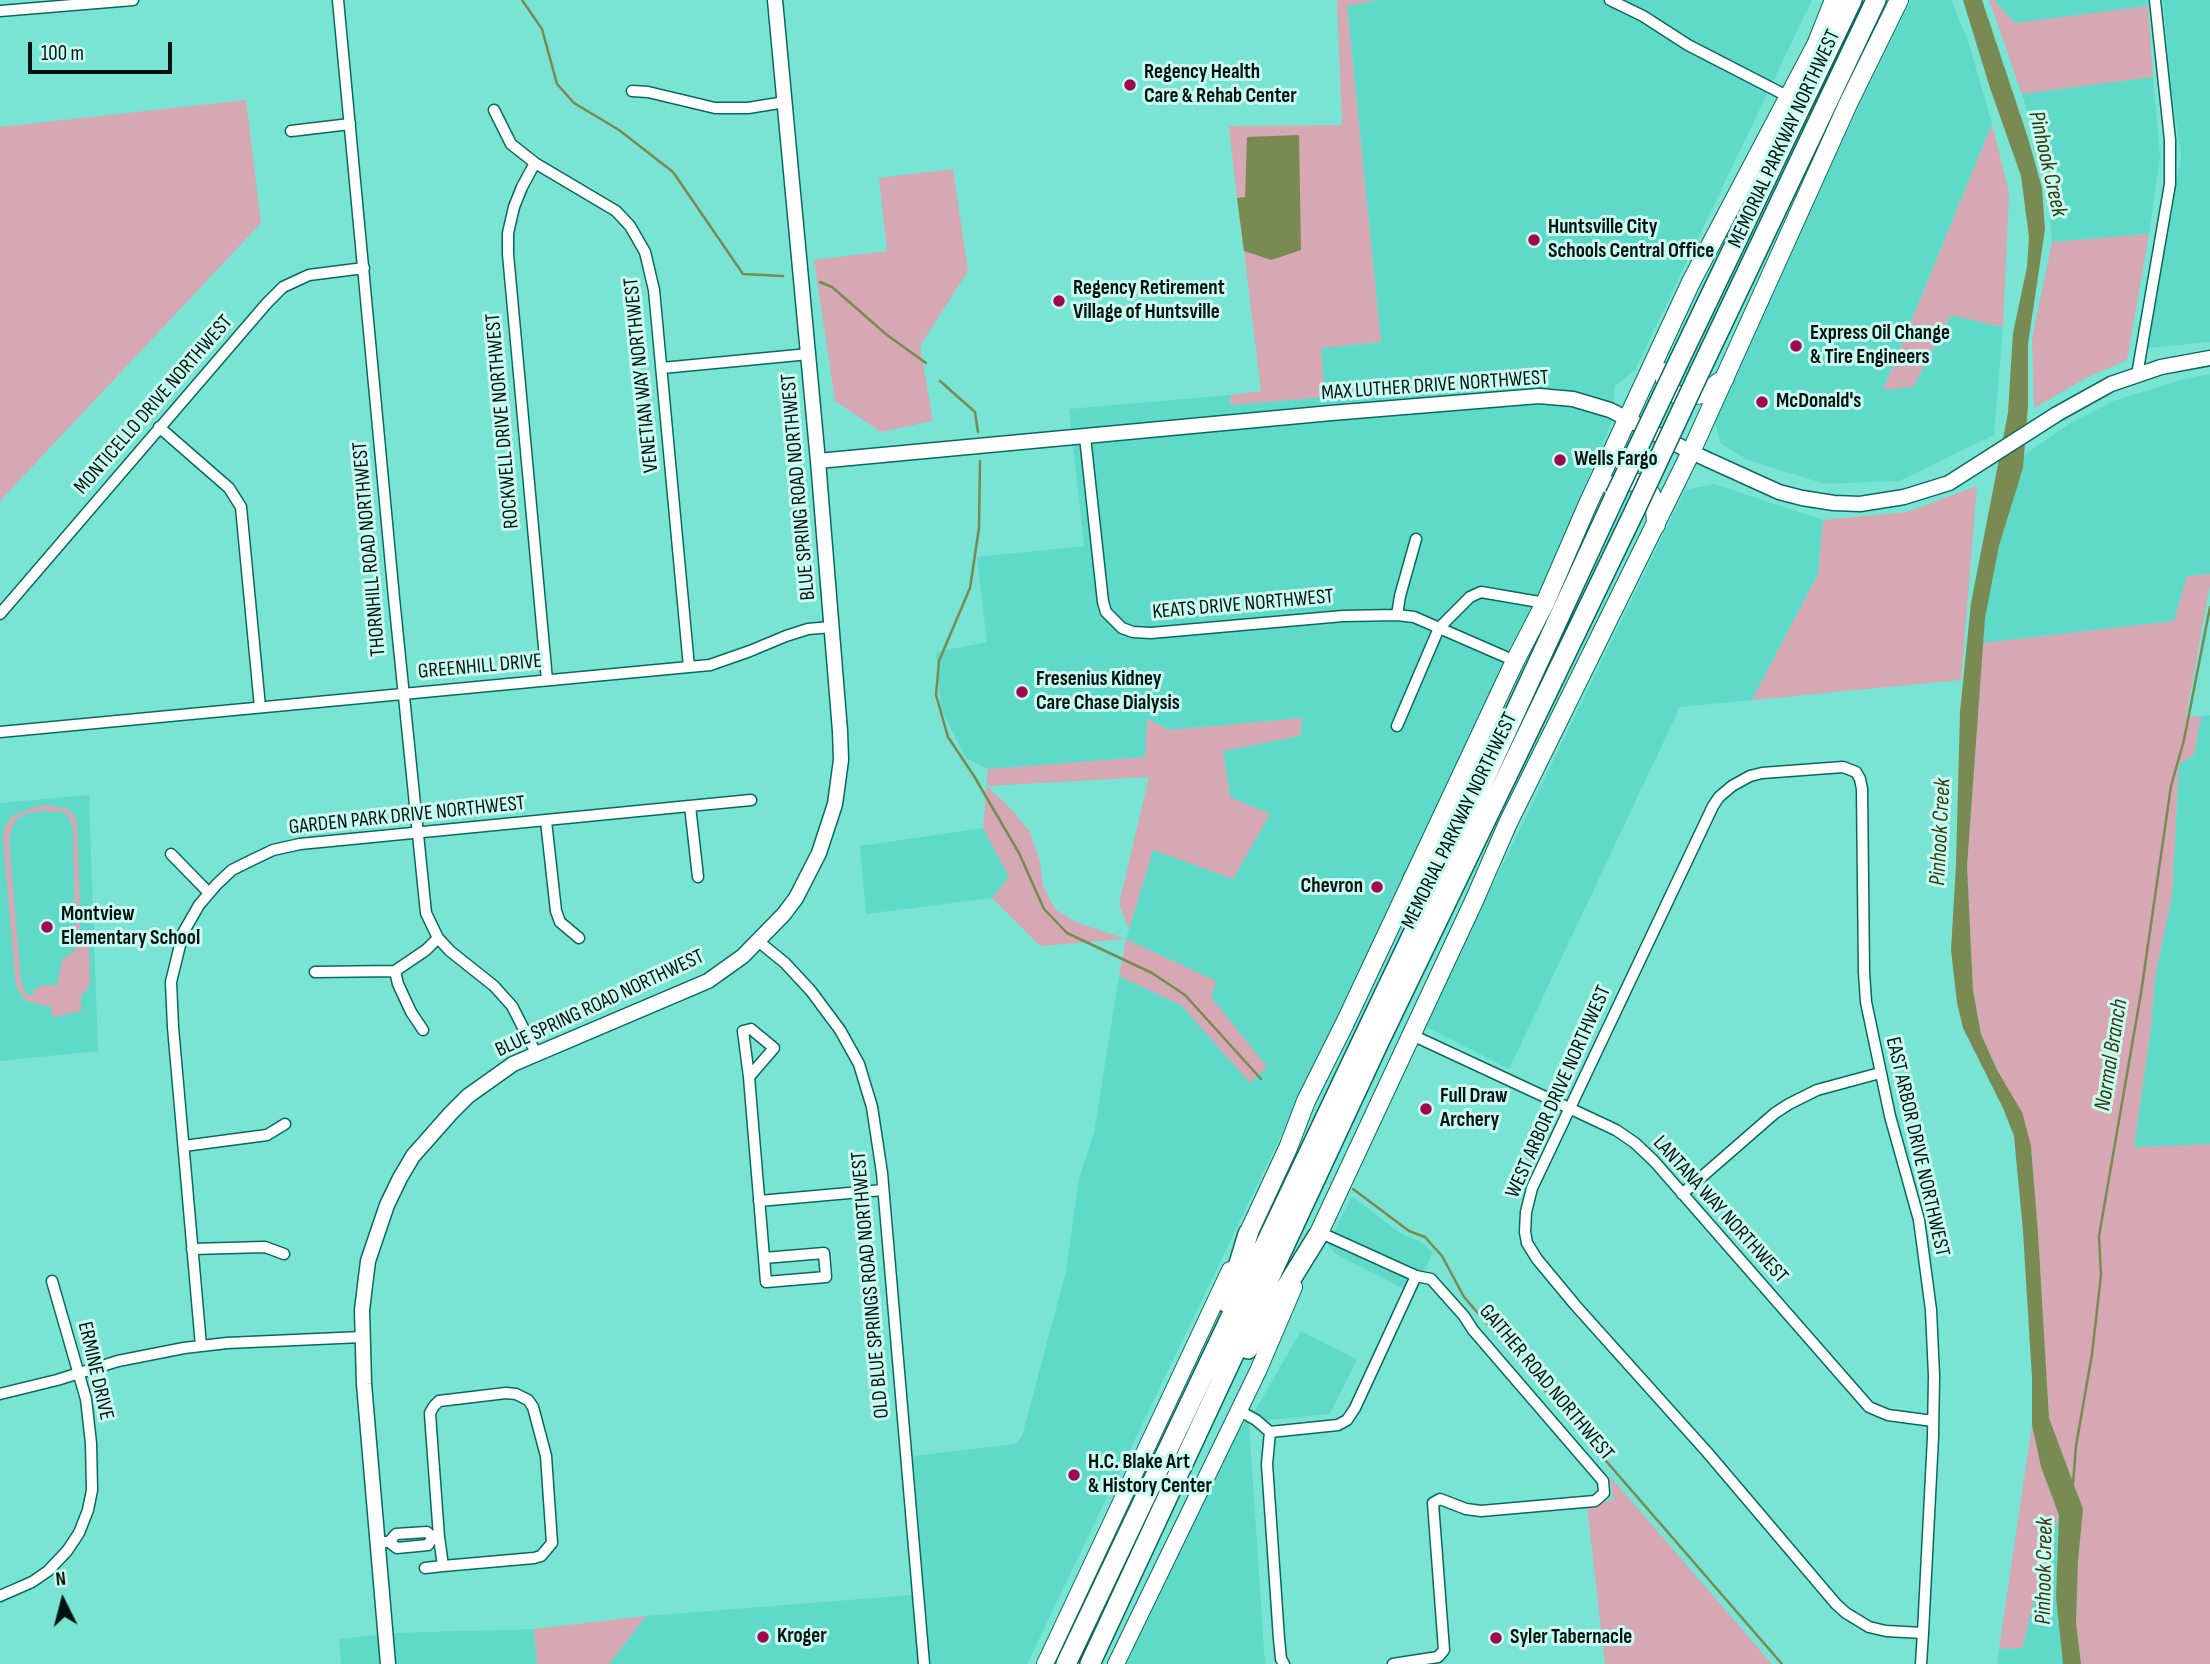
<!DOCTYPE html>
<html>
<head>
<meta charset="utf-8">
<style>
  body { margin:0 }
  #map { position:relative; width:2210px; height:1664px; overflow:hidden; background:#79e4d3; font-family:"Sofia Sans Condensed",sans-serif }
  canvas { display:block }
  .north { position:absolute; left:28px; top:1566px; width:70px; height:70px; -webkit-text-stroke:5px #cafbf1; paint-order:stroke; rotate:354deg; font-size:19px; font-weight:700; line-height:28px; text-align:center; color:#001310 }
  .north::after { content:''; display:block; margin:auto; width:24px; height:32px; background:#001310; clip-path:polygon(50% 0,100% 100%,50% 72%,0 100%) }
  .scale { position:absolute; left:28px; top:42px; width:144px; height:32px; box-sizing:border-box; border:4px solid #001310; border-top:0; padding-left:9px; font-size:21px; line-height:24px; white-space:nowrap; color:#001310; -webkit-text-stroke:5px #cafbf1; paint-order:stroke }
</style>
</head>
<body>
<div id="map">
<canvas width="2210" height="1664"></canvas>
<div class="north">N</div>
<div class="scale">100 m</div>
</div>
<script>
const ctx = document.querySelector('canvas').getContext('2d');
ctx.lineJoin = 'round';
function fillPath(path, color) { ctx.fillStyle = color; ctx.fill(path, 'evenodd'); }
const shape = rows => new Path2D(rows.map(r => 'M' + r).join(''));
function stroke(path, color, width, dash) { ctx.strokeStyle = color; ctx.lineWidth = width; ctx.lineCap = dash ? 'butt' : 'round'; ctx.setLineDash(dash || []); ctx.stroke(path); }
function label(font, color, halo, rows, align = 'center') {
  ctx.font = font + ' "Sofia Sans Condensed",sans-serif'; ctx.lineWidth = 6; ctx.setLineDash([]); ctx.textBaseline = 'middle'; ctx.strokeStyle = halo; ctx.fillStyle = color; for (const [text, x, y, turn = 0] of rows) {
    ctx.save(); ctx.translate(x, y); ctx.rotate((+turn || 0) * Math.PI / 180); ctx.textAlign = isNaN(turn) ? turn : align; if (halo) ctx.strokeText(text, 0, 0); ctx.fillText(text, 0, 0); ctx.restore();
  }
}
fillPath(shape([
  [1379,0,1812,0,1635,370,1615,386,1611,424,1543,585,1502,665,1489,696,1395,898,1027,1664,609,1664,646,1616,924,1594,913,1456,1015,1444,1022,1436,1066,1271,1079,1178,1094,1133,1119,976,1181,1005,1250,1082,1211,997,1215,981,1126,939,1153,850,1230,797,1223,751,1300,736,1302,718,1169,730,1148,719,1146,757,988,769,966,758,941,709,936,652,987,642,977,557,1084,546,1069,409,1230,395,1230,405,1325,397,1321,348,1381,342,1347,5],
  [1911,0,1951,0,1968,40,1992,124,1883,389,1913,387,1951,315,2003,327,1994,435,1899,481,1825,484,1745,459,1720,443,1714,417,1847,131],
  [1994,0,2148,0,2148,6,2015,23],
  [2163,0,2210,0,2210,342,2148,348,2181,155,2171,89],
  [2153,77,2160,156,2149,234,2052,242,2046,171,2022,94],
  [2210,374,2210,574,2187,576,2174,621,1983,643,1985,618,1999,546,2023,468,2024,455,2069,424,2113,401,2184,379],
  [1714,484,1823,520,1818,574,1752,700,1680,707,1509,1069,1424,1026,1685,490],
  [2210,715,2210,1144,2134,1148,2151,1027,2155,977,2172,895,2179,764,2194,755,2201,716],
  [89,795,98,1051,0,1061,0,803],
  [983,828,1009,877,992,898,866,914,860,846],
  [1352,1196,1400,1233,1423,1243,1433,1252,1414,1294,1334,1253,1328,1244],
  [1301,1331,1357,1360,1330,1414,1249,1422,1265,1664,1124,1664,1238,1422,1249,1421],
  [2059,1515,2056,1597,2063,1664,1997,1664,1999,1649,2022,1648,2039,1581],
  [534,1629,537,1664,341,1664,339,1639,394,1633]
]), '#5fdac8');
fillPath(shape([
  [1337,0,1379,0,1347,6,1381,342,1321,348,1325,397,1231,405,1230,395,1261,391,1244,251,1271,260,1245,198,1237,198,1229,126,1342,125],
  [1989,0,1994,0,2015,23,2148,6,2153,77,2022,94],
  [246,100,261,223,0,501,0,127],
  [1992,124,2009,192,2003,327,1951,315,1913,387,1883,390],
  [953,169,968,271,920,346,933,421,881,432,835,401,814,260,887,251,879,178],
  [2149,234,2127,360,2086,378,2034,408,2032,338,2052,242],
  [1977,486,1961,680,1752,700,1818,574,1823,520,1907,512],
  [2210,574,2210,584,2186,717,2201,716,2194,755,2179,764,2172,895,2155,977,2151,1027,2134,1147,2210,1144,2210,1664,2081,1664,2076,1622,2078,1561,2083,1509,2049,1418,2038,1233,2031,1146,1981,1034,1973,990,1967,866,1983,643,2174,621,2187,576],
  [1302,718,1300,736,1223,751,1230,797,1270,814,1233,879,1153,850,1129,929,1119,904,1149,777,987,786,1013,811,1030,832,1040,861,1043,886,1056,910,1078,923,1126,939,1216,981,1211,997,1267,1067,1250,1083,1181,1005,1119,976,1126,939,1040,946,992,898,1009,877,983,828,988,769,1145,757,1147,719,1169,730],
  [50,805,70,810,77,821,81,945,89,940,90,985,81,996,81,1011,56,1017,50,1013,52,1007,26,1001,16,987,3,839,5,826,13,816,34,807],
  [39,811,63,812,68,816,73,828,75,950,62,960,57,985,43,985,33,991,33,997,25,992,21,981,9,840,14,822,25,814],
  [2032,1425,2041,1467,2059,1515,2039,1581,2022,1648,1999,1649],
  [1610,1476,1772,1664,1605,1664,1587,1506,1613,1500],
  [646,1616,609,1664,537,1664,534,1629]
]), '#d5a8b3');
fillPath(shape([
  [1963,0,1982,0,2028,138,2042,188,2045,229,2028,344,2028,406,2023,468,1999,546,1985,618,1967,866,1973,990,1981,1034,1997,1070,2022,1112,2031,1146,2038,1233,2049,1418,2083,1509,2078,1561,2076,1622,2081,1664,2063,1664,2056,1597,2059,1515,2041,1467,2032,1425,2032,1378,2023,1231,2014,1136,2003,1108,1963,1028,1957,1003,1951,950,1956,864,1960,712,1971,603,2008,413,2013,333,2027,267,2029,237,2021,176,1990,88],
  [1299,135,1301,250,1271,260,1244,251,1237,198,1245,197,1247,137]
]), '#798a52');
stroke(shape([
  [522,0,542,29,557,84,574,103,619,130,673,172,743,274,783,276],
  [820,282,832,287,887,335,926,363],
  [940,381,975,412,978,432],
  [980,461,979,528,970,588,939,661,936,695,948,737,974,776,1019,853,1044,909,1067,933,1152,973,1185,995,1261,1079],
  [1353,1189,1409,1231,1425,1237,1432,1245,1442,1256,1464,1297,1782,1664],
  [2073,1484,2076,1446,2092,1354,2101,1275,2099,1236,2141,993,2171,786,2184,740,2210,607]
]), '#798a52', 2.5);
const minor = shape([
  [338,0,394,598,426,913,438,938,450,951,494,986,512,1006,536,1053],
  [1610,0,1643,16,1688,45,1787,96],
  [0,11,133,0],
  [632,91,648,92,715,108,748,108,785,102],
  [494,110,511,144,535,163,616,211,630,226,645,252,654,290,689,667],
  [291,131,350,124],
  [535,163,522,187,514,207,508,233,508,254,547,680],
  [662,368,809,354],
  [2137,375,2170,184,2170,140,2155,0],
  [159,427,229,488,241,507,260,707],
  [1085,437,1103,602,1106,612,1122,628,1133,632,1151,633,1343,616,1397,615,1414,617,1515,661],
  [0,614,267,303,283,287,309,275,364,268],
  [1397,615,1400,596,1416,539],
  [1397,726,1439,628,1470,597,1481,592,1545,603],
  [0,732,710,665,750,651,786,636,808,629,831,627],
  [690,806,698,877],
  [546,821,556,911,560,922,579,938],
  [171,854,209,893],
  [758,941,785,963,811,991,840,1030,859,1064,872,1107,882,1173,924,1664],
  [395,971,398,984,411,1012,423,1030],
  [315,972,395,971,426,950,438,938],
  [1412,1035,1569,1108,1616,1130,1635,1143,1654,1161,1869,1407,1888,1415,1933,1421],
  [749,1077,774,1048,751,1029,743,1031,749,1077,764,1258,766,1282,826,1277,824,1253,764,1258],
  [184,1146,267,1135,285,1124],
  [1682,1194,1775,1113,1789,1104,1817,1090,1880,1073],
  [759,1201,883,1190],
  [1319,1232,1416,1276,1431,1279,1464,1316,1473,1330,1603,1481,1604,1493,1595,1501,1481,1511,1466,1509,1440,1499,1433,1503,1444,1650,1438,1657,1393,1664],
  [192,1249,265,1247,284,1254],
  [201,1346,173,1027,171,982,183,933,199,905,217,884,232,870,250,861,273,850,300,844,751,800],
  [0,1394,57,1380,118,1361,184,1348,227,1343,362,1337],
  [1238,1410,1256,1420,1270,1432],
  [1270,1432,1338,1425,1347,1420,1355,1408,1416,1276],
  [1270,1432,1267,1464,1279,1639,1281,1659,1284,1664],
  [433,1537,439,1537,431,1428,430,1413,434,1406,439,1401,506,1393,516,1394,528,1400,533,1407,546,1456,552,1543,541,1556,534,1558,443,1566,439,1537],
  [378,1542,389,1542,396,1534,427,1532,433,1537,428,1545,397,1548,389,1542],
  [425,1568,443,1566],
  [0,1596,32,1582,48,1571,67,1551,79,1533,88,1510,92,1490,91,1443,86,1399,52,1281],
  [1921,1664,1923,1633,1933,1437,1934,1376,1931,1310,1919,1220,1890,1116,1866,1002,1864,972,1862,789,1860,779,1856,772,1843,767,1762,773,1750,776,1732,786,1719,797,1713,806,1532,1188,1526,1212,1525,1232,1527,1243,1537,1259,1576,1306,1707,1452,1836,1604,1846,1613,1869,1627,1886,1631,1923,1633]
]);
const tertiary = shape([
  [818,461,1331,413,1539,396,1573,399,1610,410,1691,452,1779,492,1802,498,1834,503,1860,504,1904,497,1949,483,2057,414,2111,384,2161,367,2210,358],
  [388,1664,364,1384,362,1310,368,1261,387,1205,400,1178,413,1156,451,1113,468,1096,513,1064,708,981,743,956,784,914,796,898,819,853,835,804,841,760,840,731,818,461,775,0]
]);
const secondary = shape([
  [1045,1664,1230,1270],
  [1116,1664,1258,1371,1294,1287]
]);
const trunk = shape([
  [1664,372,1665,380,1673,393,1684,397,1702,394,1725,378],
  [1611,486,1630,481,1641,484,1651,494,1655,508,1656,525],
  [1248,1234,1288,1148,1306,1101,1345,1023,1515,661,1545,603,1587,506,1691,282,1816,45,1834,0],
  [1317,1237,1474,901,1508,823,1691,452,1848,104,1899,0]
]);
const motorway = shape([
  [1679,361,1852,0],
  [1700,371,1876,0],
  [1413,879,1432,855,1460,806],
  [1227,1303,1248,1234],
  [1248,1349,1317,1237],
  [1066,1664,1417,925,1615,496],
  [1090,1664,1379,1042,1635,510]
]);
stroke(minor, '#086a5f', 13);
stroke(tertiary, '#086a5f', 17);
stroke(secondary, '#086a5f', 18);
stroke(trunk, '#086a5f', 20);
stroke(motorway, '#086a5f', 22);
stroke(minor, '#fff', 10);
stroke(tertiary, '#fff', 14);
stroke(secondary, '#fff', 16);
stroke(trunk, '#fff', 18);
stroke(motorway, '#fff', 19);
const motorwayBridge = shape([
  [1615,496,1679,361],
  [1635,510,1700,371]
]);
stroke(motorwayBridge, '#086a5f', 22, []);
stroke(motorwayBridge, '#fff', 19);
for (const [x, y, r, color] of [
  [1130,85,7,"#a0094f"],
  [1534,240,7,"#a0094f"],
  [1059,301,7,"#a0094f"],
  [1796,346,7,"#a0094f"],
  [1762,402,7,"#a0094f"],
  [1560,460,7,"#a0094f"],
  [1022,692,7,"#a0094f"],
  [1377,887,7,"#a0094f"],
  [47,927,7,"#a0094f"],
  [1426,1109,7,"#a0094f"],
  [1074,1475,7,"#a0094f"],
  [763,1637,7,"#a0094f"],
  [1496,1638,7,"#a0094f"]
]) { const dot = new Path2D(); dot.arc(x, y, r, 0, 2 * Math.PI); ctx.fillStyle = color; ctx.fill(dot); stroke(dot, '#cafbf1', 2.5); }
label('bold 21px', '#001310', '#cafbf1', [
  ["Regency Health",1144,73],
  ["Care & Rehab Center",1144,97],
  ["Huntsville City",1548,228],
  ["Schools Central Office",1548,252],
  ["Regency Retirement",1073,289],
  ["Village of Huntsville",1073,313],
  ["Express Oil Change",1810,334],
  ["& Tire Engineers",1810,358],
  ["McDonald's",1776,402],
  ["Wells Fargo",1574,460],
  ["Fresenius Kidney",1036,680],
  ["Care Chase Dialysis",1036,704],
  ["Chevron",1363,887,"right"],
  ["Montview",61,915],
  ["Elementary School",61,939],
  ["Full Draw",1440,1097],
  ["Archery",1440,1121],
  ["H.C. Blake Art",1088,1463],
  ["& History Center",1088,1487],
  ["Kroger",777,1637],
  ["Syler Tabernacle",1510,1638]
], 'left');
label('21px', '#001310', '#cafbf1', [
  ["MEMORIAL PARKWAY NORTHWEST",1785,139,-65],
  ["VENETIAN WAY NORTHWEST",642,375,-96],
  ["MAX LUTHER DRIVE NORTHWEST",1435,386,-4],
  ["MONTICELLO DRIVE NORTHWEST",154,405,-49],
  ["ROCKWELL DRIVE NORTHWEST",503,421,-95],
  ["BLUE SPRING ROAD NORTHWEST",799,487,-95],
  ["THORNHILL ROAD NORTHWEST",370,549,-95],
  ["KEATS DRIVE NORTHWEST",1243,605,-5],
  ["GREENHILL DRIVE",480,667,-5],
  ["GARDEN PARK DRIVE NORTHWEST",407,816,-6],
  ["MEMORIAL PARKWAY NORTHWEST",1460,821,-64],
  ["BLUE SPRING ROAD NORTHWEST",600,1004,-25],
  ["WEST ARBOR DRIVE NORTHWEST",1559,1092,-66],
  ["EAST ARBOR DRIVE NORTHWEST",1917,1147,77],
  ["LANTANA WAY NORTHWEST",1720,1210,48],
  ["OLD BLUE SPRINGS ROAD NORTHWEST",871,1285,-95],
  ["ERMINE DRIVE",95,1371,77],
  ["GAITHER ROAD NORTHWEST",1546,1383,50]
]);
label('italic 23px', '#313c10', '#cafbf1', [
  ["Pinhook Creek",2047,164,77],
  ["Pinhook Creek",1941,832,-87],
  ["Normal Branch",2112,1055,-81],
  ["Pinhook Creek",2045,1571,-89]
]);
</script>
</body>
</html>
